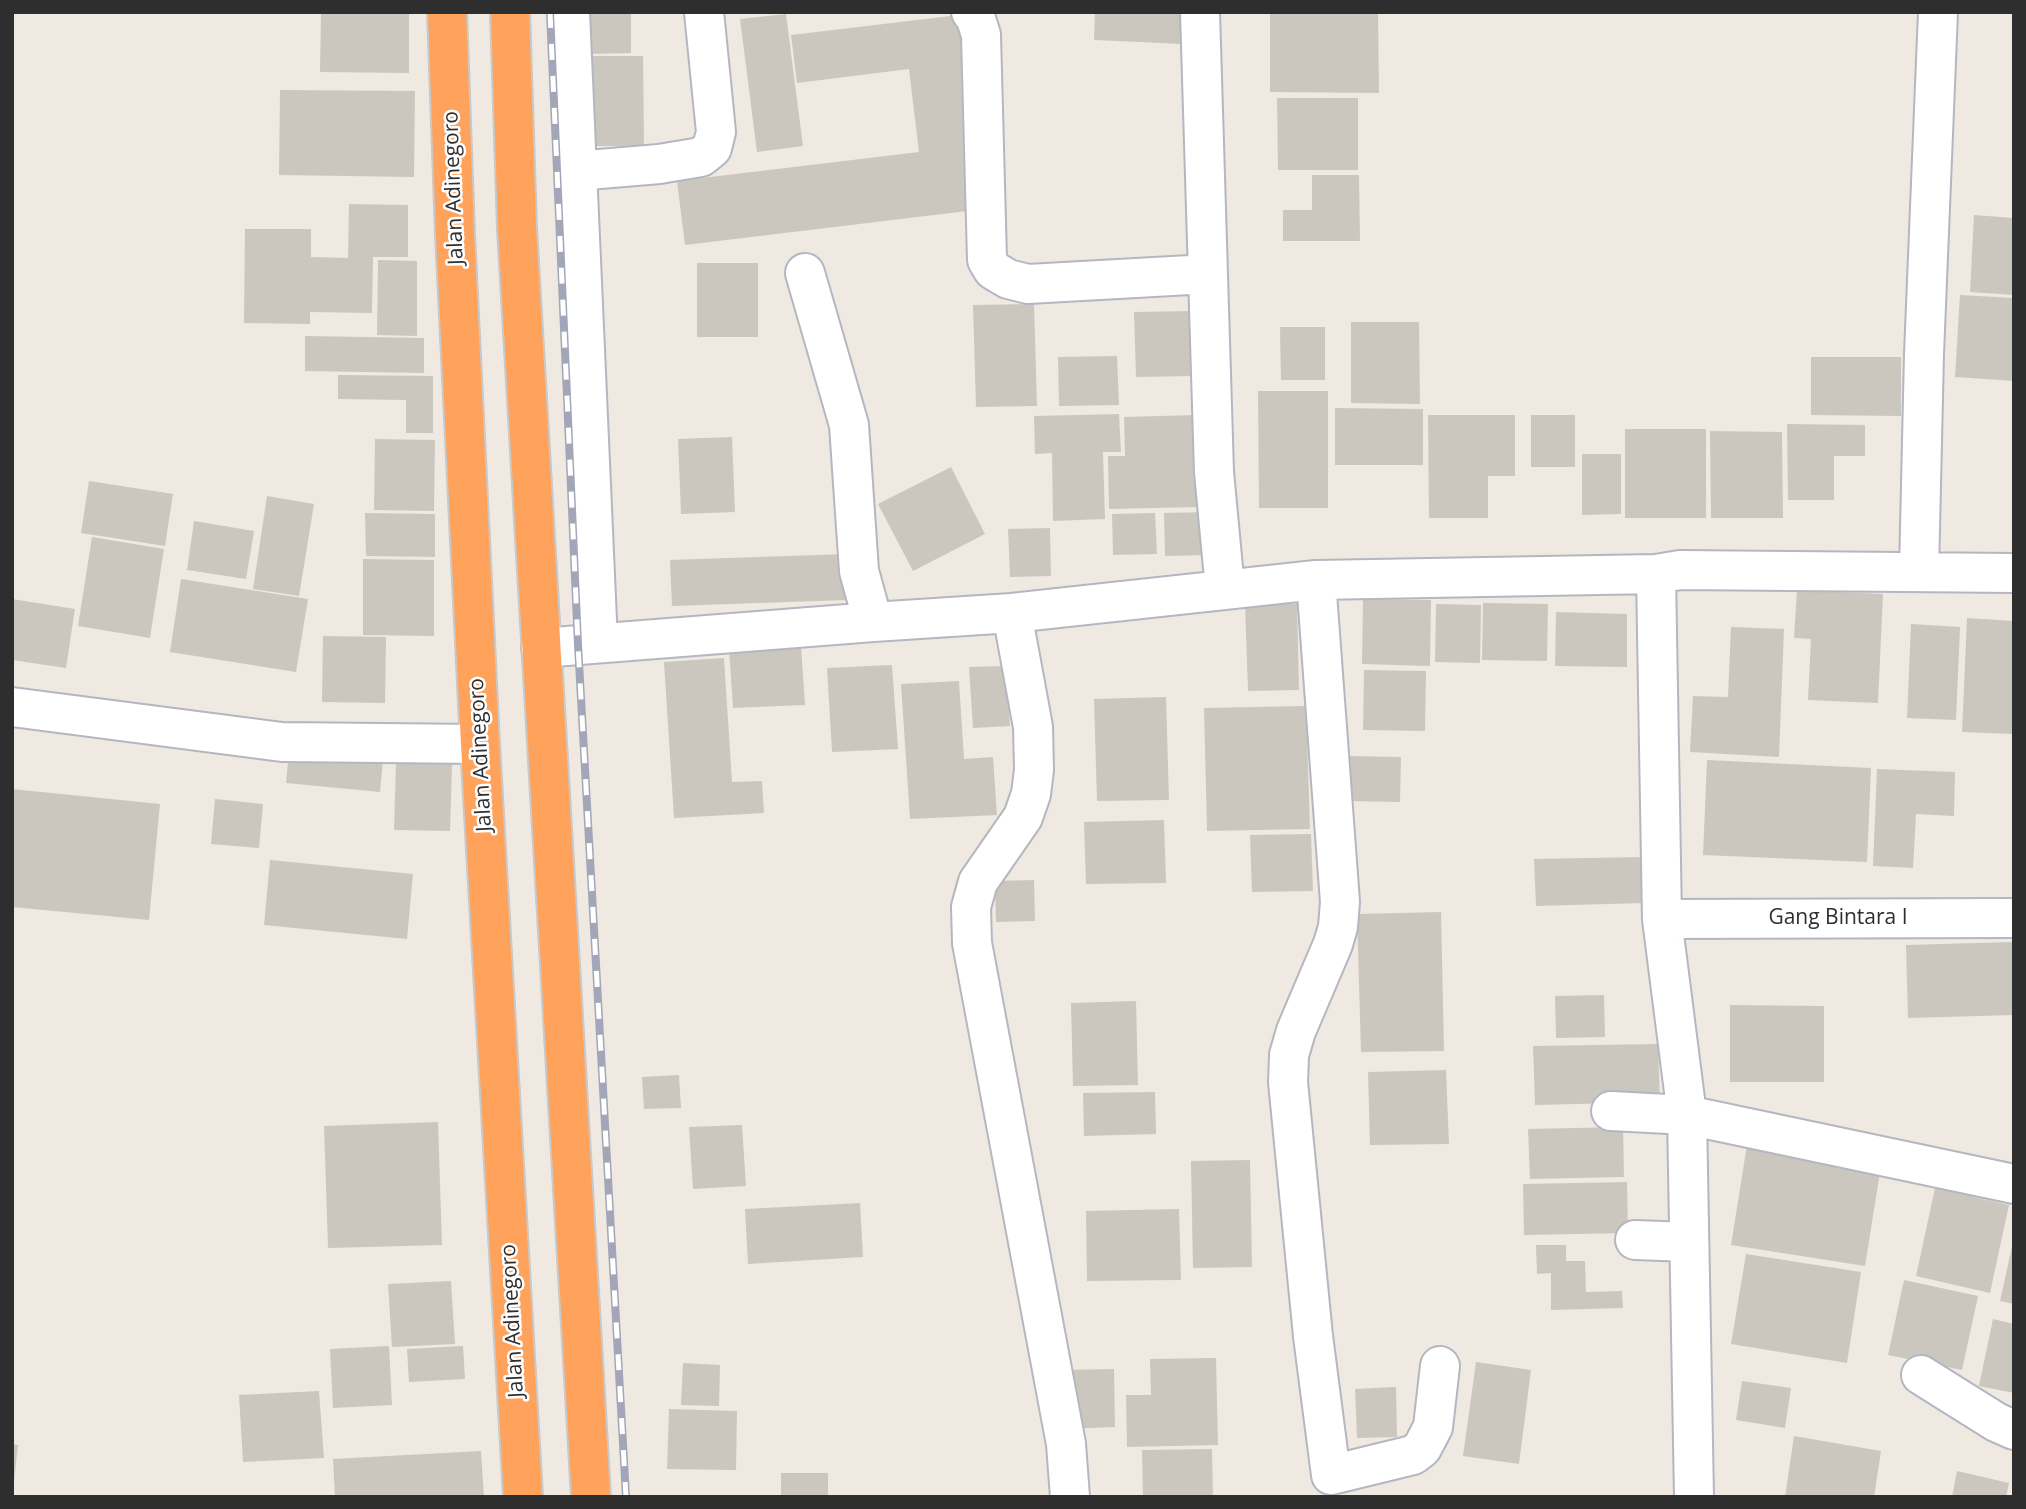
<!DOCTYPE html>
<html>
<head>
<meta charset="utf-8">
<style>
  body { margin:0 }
  #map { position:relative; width:2026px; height:1509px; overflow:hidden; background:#efe9e1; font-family:"Open Sans",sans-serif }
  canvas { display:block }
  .frame { position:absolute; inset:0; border:14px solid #2e2e2e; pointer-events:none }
</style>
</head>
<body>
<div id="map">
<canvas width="2026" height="1509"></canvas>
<div class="frame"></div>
</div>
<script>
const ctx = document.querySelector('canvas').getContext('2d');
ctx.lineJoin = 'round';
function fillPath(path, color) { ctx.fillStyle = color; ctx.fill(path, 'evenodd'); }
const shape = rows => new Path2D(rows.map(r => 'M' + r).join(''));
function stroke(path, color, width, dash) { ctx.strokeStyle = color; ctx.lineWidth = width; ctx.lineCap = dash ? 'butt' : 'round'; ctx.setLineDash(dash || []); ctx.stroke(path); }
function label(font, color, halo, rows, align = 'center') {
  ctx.font = font + ' "Open Sans",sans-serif'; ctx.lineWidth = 5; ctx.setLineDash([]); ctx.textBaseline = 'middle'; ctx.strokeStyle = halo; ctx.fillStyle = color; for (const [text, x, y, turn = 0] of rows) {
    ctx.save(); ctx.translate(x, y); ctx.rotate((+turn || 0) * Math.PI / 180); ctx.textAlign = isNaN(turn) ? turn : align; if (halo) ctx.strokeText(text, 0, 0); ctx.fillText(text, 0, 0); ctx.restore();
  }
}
fillPath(shape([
  [586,12,631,12,631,53,586,54],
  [1095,12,1185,12,1183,44,1094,40],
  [1270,12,1378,12,1379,93,1270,92],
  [321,13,409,14,409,73,320,72],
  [786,14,803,146,757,152,740,19],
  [959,15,984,209,685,245,677,181,919,152,909,69,797,83,791,35],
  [582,56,643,56,644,146,583,146],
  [280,90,415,91,414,177,279,175],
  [1277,98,1358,98,1358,170,1278,170],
  [1312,175,1359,175,1360,241,1283,241,1283,210,1312,210],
  [349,204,408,205,408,257,373,257,372,313,310,312,310,324,244,323,245,229,311,229,311,257,348,258],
  [1974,215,2014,218,2014,295,1970,292],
  [378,260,417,261,417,336,377,335],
  [697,263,758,263,758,337,697,337],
  [1960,295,2014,298,2014,381,1955,377],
  [1034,304,1037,406,976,407,973,305],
  [1195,311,1196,376,1136,377,1134,312],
  [1351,322,1419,322,1420,404,1351,403],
  [1280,327,1325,327,1325,380,1281,380],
  [305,336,424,338,424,373,305,371],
  [1117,356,1119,405,1059,406,1058,357],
  [1811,357,1901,357,1901,416,1811,415],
  [338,375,433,376,433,433,406,433,406,400,338,399],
  [1258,391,1328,391,1328,508,1259,508],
  [1335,408,1423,409,1423,465,1335,465],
  [1119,414,1121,452,1103,452,1105,519,1053,521,1052,453,1035,454,1034,416],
  [1196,415,1198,507,1109,509,1108,456,1125,456,1124,417],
  [1428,415,1515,415,1515,476,1488,476,1488,518,1429,518],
  [1531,415,1575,415,1575,467,1531,467],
  [1787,424,1865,425,1865,456,1834,456,1834,500,1788,500],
  [1625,429,1706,429,1706,518,1625,518],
  [1710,431,1782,432,1783,518,1711,518],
  [732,437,735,512,681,514,678,439],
  [375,439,435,440,434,511,374,510],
  [1582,454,1621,454,1621,514,1582,515],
  [951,467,985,534,913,571,878,504],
  [89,481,173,494,165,546,81,533],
  [267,496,314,504,299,596,253,589],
  [1209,512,1210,555,1165,556,1164,513],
  [365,513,435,514,435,557,366,556],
  [1155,513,1157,554,1113,555,1112,514],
  [194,521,254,531,246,579,187,570],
  [1050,528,1051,576,1010,577,1008,529],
  [92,537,164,549,150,638,78,626],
  [846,554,847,600,672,606,670,560],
  [363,559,434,560,434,636,363,635],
  [181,579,308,599,296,672,170,652],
  [1797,590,1883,594,1878,703,1808,700,1811,639,1794,638],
  [12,599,75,609,66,668,12,660],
  [1363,599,1431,600,1430,666,1362,664],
  [1483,603,1548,604,1547,661,1482,660],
  [1297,604,1299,690,1248,691,1245,605],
  [1436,604,1481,605,1480,663,1435,662],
  [1556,612,1627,614,1627,667,1555,666],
  [1967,618,2014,621,2014,734,1962,732],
  [1911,624,1960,627,1956,720,1907,718],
  [1731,627,1784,629,1779,757,1690,752,1693,696,1728,697],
  [323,636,386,637,385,703,322,702],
  [801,646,805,705,733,708,729,649],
  [724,658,732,782,762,781,764,813,674,818,664,662],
  [892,665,898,749,832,752,827,668],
  [1006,666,1010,726,973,728,969,667],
  [1364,670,1426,671,1425,731,1363,730],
  [959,681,964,759,993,757,997,815,910,819,901,684],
  [1166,697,1169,800,1097,801,1094,699],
  [1306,706,1310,829,1207,831,1204,708],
  [289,751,383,760,380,792,286,783],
  [1348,756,1401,757,1400,802,1348,801],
  [1707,760,1871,768,1867,862,1703,855],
  [396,762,452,764,450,831,394,830],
  [1877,769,1955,772,1954,816,1916,814,1913,868,1873,866],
  [12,789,160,804,149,920,12,907],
  [215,799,263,804,259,848,211,844],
  [1164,820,1166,883,1086,884,1084,822],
  [1311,834,1313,891,1252,892,1250,835],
  [1643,857,1644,903,1536,906,1534,859],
  [270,860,413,874,407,939,264,925],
  [1034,880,1035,921,996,922,995,881],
  [1441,912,1444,1051,1361,1052,1357,914],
  [2013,942,2014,1015,1908,1018,1906,945],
  [1604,995,1605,1037,1556,1038,1555,996],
  [1136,1001,1138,1085,1073,1086,1071,1003],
  [1730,1005,1824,1006,1824,1082,1730,1082],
  [1658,1044,1660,1102,1535,1105,1533,1046],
  [1446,1070,1449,1144,1370,1145,1368,1072],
  [679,1075,681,1108,644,1109,642,1077],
  [1155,1092,1156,1134,1084,1136,1083,1093],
  [438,1122,442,1245,328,1248,324,1126],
  [742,1125,746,1186,693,1189,689,1127],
  [1623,1127,1624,1177,1530,1179,1528,1129],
  [1747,1145,1881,1166,1865,1266,1731,1245],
  [1250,1160,1252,1267,1193,1268,1191,1161],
  [1627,1182,1628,1233,1524,1235,1523,1184],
  [1935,1188,2009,1205,1990,1293,1916,1276],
  [860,1203,863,1257,748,1264,745,1209],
  [1179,1209,1181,1280,1087,1281,1086,1211],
  [2013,1242,2014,1242,2014,1304,2000,1301],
  [1536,1245,1566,1245,1566,1261,1585,1261,1586,1292,1622,1291,1623,1308,1551,1310,1551,1273,1537,1274],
  [1746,1254,1861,1272,1847,1363,1731,1344],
  [1904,1280,1978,1296,1962,1370,1888,1355],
  [451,1281,455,1344,392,1347,388,1284],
  [1993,1319,2014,1324,2014,1393,1979,1386],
  [389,1346,392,1405,333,1408,330,1349],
  [463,1346,465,1379,409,1382,407,1349],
  [1216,1358,1218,1445,1127,1447,1126,1395,1151,1395,1150,1359],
  [1476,1362,1531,1370,1519,1464,1463,1456],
  [683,1363,720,1365,719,1406,681,1405],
  [1114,1369,1115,1427,1065,1429,1063,1370],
  [1742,1381,1791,1388,1785,1428,1736,1420],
  [1396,1387,1397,1437,1357,1438,1355,1389],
  [319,1391,324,1458,243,1462,239,1395],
  [669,1409,737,1411,736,1470,667,1469],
  [1794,1436,1881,1451,1874,1497,1785,1497],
  [12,1444,18,1445,14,1481,12,1480],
  [1212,1449,1213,1497,1143,1497,1142,1450],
  [481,1451,484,1497,335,1497,333,1459],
  [1957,1471,2009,1483,2006,1497,1952,1497],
  [781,1473,828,1473,828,1497,781,1497]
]), '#cbc7bf');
const minor = shape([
  [570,12,598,643],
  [971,12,976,19,981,35,987,260,993,270,1008,279,1028,284,1208,274],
  [1200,12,1214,472,1225,589],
  [576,171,659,164,701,157,712,148,716,132,704,12],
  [805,273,849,425,859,571,873,622],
  [1919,572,1924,354,1938,12],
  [1656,574,1662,919,1687,1115,2014,1184],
  [1316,580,1340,902,1338,927,1333,944,1296,1031,1289,1055,1288,1082,1313,1336,1331,1475,1413,1455,1422,1448,1433,1427,1440,1366],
  [1012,613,1033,727,1034,770,1031,794,1023,817,978,882,971,907,972,943,1066,1444,1070,1497],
  [541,648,873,622,1012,613,1316,580,1656,574,1680,570,2014,573],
  [12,707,282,742,480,744],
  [1662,919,2014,918],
  [1611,1111,1687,1115,1694,1497],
  [1635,1240,1689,1242],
  [1921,1375,1996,1422,2014,1430]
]);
const highway = shape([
  [447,12,455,234,480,744,523,1497],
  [510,12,517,228,591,1497]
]);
stroke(minor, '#b4b7c1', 42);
stroke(highway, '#c9c9c9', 42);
stroke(minor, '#fff', 38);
stroke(highway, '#ffa35c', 38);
const rail = shape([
  [550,12,578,645,626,1497]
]);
stroke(rail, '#a3a6b8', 8);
stroke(rail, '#fff', 5, [16]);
label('21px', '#2e2e2e', '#fff', [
  ["Jalan Adinegoro",454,188,-92],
  ["Jalan Adinegoro",481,755,-93],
  ["Gang Bintara I",1838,918],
  ["Jalan Adinegoro",513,1321,-93]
]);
</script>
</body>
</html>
